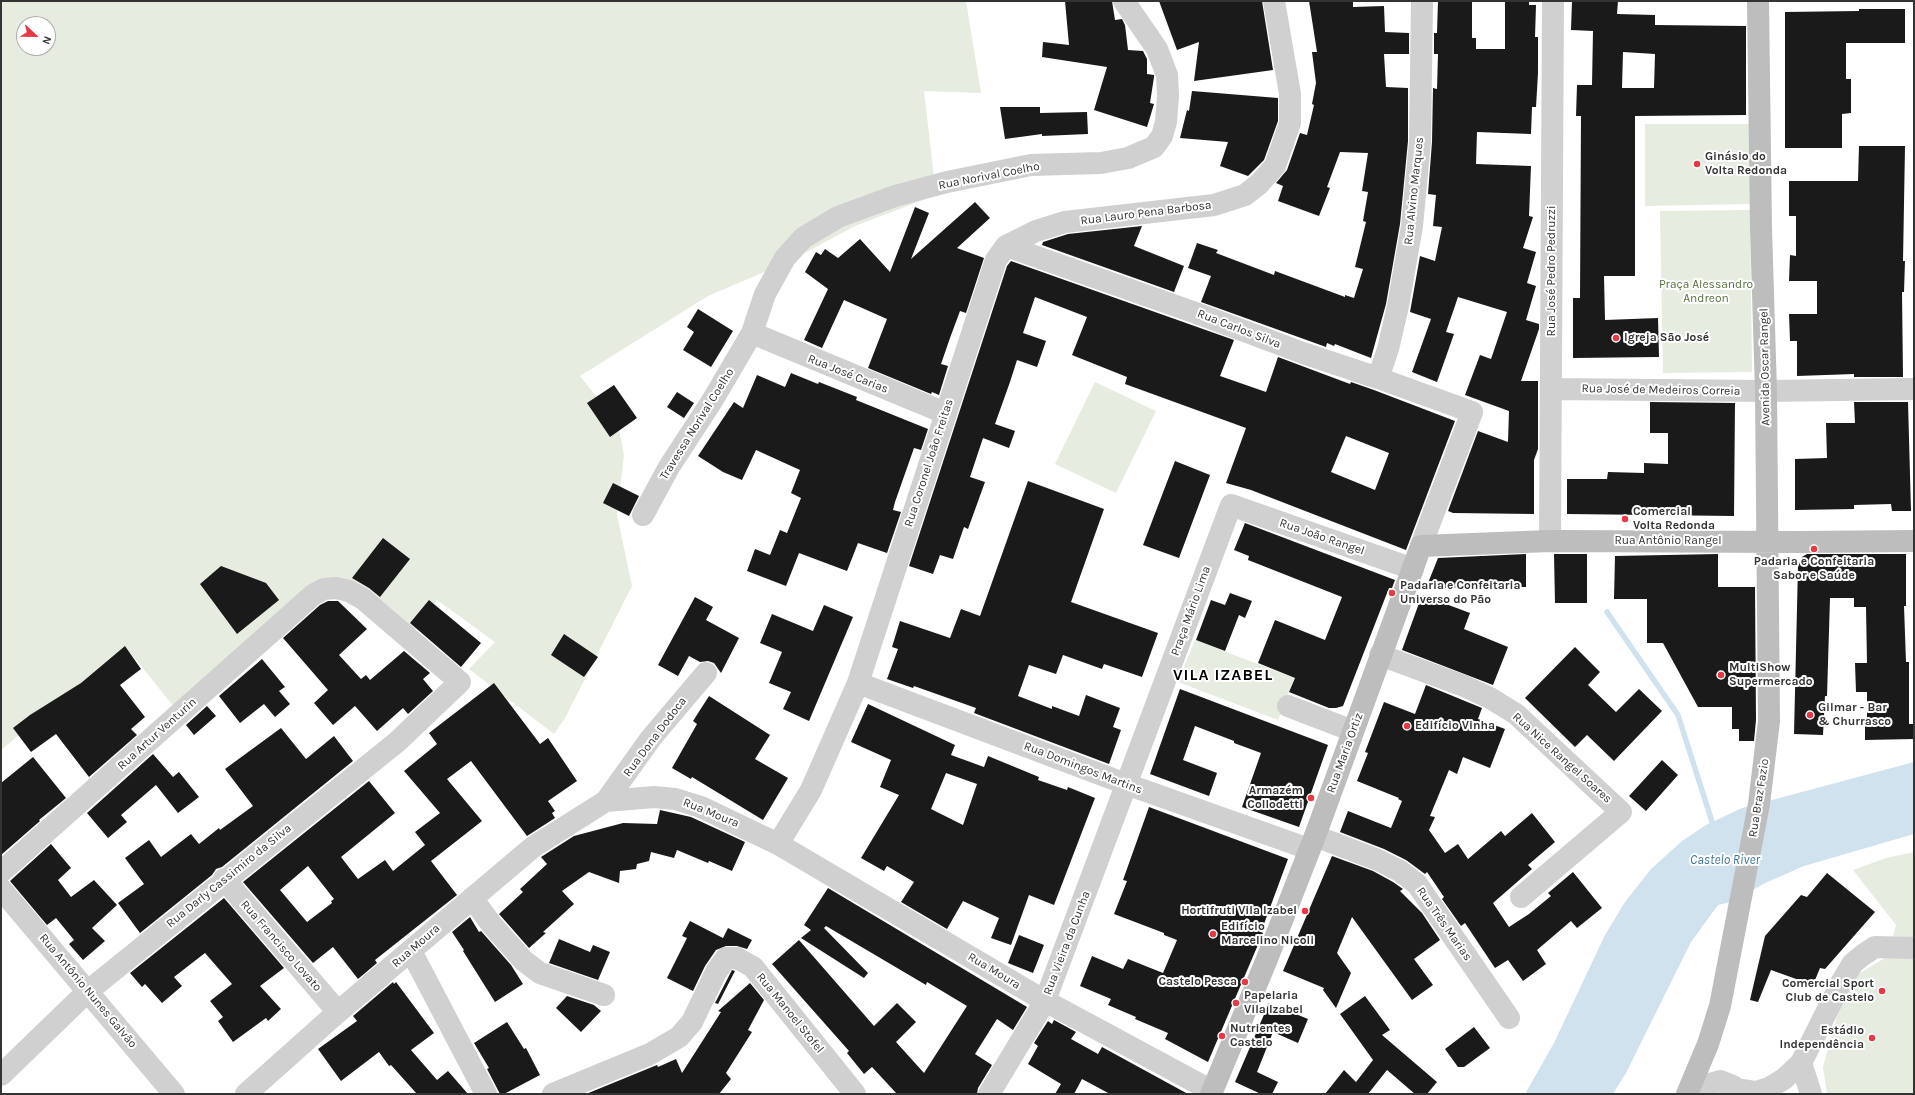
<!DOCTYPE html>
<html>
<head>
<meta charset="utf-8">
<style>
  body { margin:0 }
  #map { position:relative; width:1915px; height:1095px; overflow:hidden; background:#fff; font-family:Karla,sans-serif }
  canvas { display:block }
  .frame { position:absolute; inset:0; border:2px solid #333; pointer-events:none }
  .north { position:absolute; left:16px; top:16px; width:40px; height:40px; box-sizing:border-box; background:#fff; border:1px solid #adadad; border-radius:50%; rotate:112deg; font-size:11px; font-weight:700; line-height:16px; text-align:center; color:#333 }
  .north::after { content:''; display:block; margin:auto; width:14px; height:18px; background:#e63946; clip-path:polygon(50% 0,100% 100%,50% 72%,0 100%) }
</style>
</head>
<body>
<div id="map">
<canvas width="1915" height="1095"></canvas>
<div class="frame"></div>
<div class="north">N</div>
</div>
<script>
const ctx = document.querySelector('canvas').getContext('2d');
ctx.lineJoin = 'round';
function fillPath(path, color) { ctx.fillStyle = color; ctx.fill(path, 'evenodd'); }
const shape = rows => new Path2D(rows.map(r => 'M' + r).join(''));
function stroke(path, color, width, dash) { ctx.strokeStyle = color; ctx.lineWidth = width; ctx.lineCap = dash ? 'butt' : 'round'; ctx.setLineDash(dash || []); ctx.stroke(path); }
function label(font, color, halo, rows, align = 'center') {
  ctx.font = font + ' Karla,sans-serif'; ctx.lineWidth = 4; ctx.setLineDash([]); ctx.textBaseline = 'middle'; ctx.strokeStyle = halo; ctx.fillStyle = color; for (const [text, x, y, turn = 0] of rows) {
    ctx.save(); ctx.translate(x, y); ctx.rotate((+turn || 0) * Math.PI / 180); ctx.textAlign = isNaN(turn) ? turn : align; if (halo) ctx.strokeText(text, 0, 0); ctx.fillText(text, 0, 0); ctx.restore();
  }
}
fillPath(shape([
  [1,1,966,1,981,93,924,91,936,195,855,226,790,261,708,296,580,376,608,411,620,434,624,455,617,515,632,586,565,718,554,734,469,669,495,642,437,600,414,631,336,585,174,707,125,646,1,750],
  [24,24,48,24,48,48,24,48],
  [1645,124,1749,124,1750,204,1645,206],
  [1750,210,1752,372,1663,373,1660,211],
  [1095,382,1156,411,1116,493,1055,464],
  [1195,640,1294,678,1278,720,1178,682],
  [1914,852,1914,1094,1827,1094,1823,1067,1839,1009,1860,973,1888,956,1896,925,1853,870,1886,858]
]), '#e6ecdf');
fillPath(shape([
  [1914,762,1914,834,1804,866,1763,884,1735,901,1718,905,1691,942,1626,1073,1613,1094,1525,1094,1554,1043,1605,935,1625,902,1651,869,1682,841,1706,825,1742,808]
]), '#cfe2ee');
stroke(shape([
  [1607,612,1678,715,1714,828]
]), '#cfe2ee', 5.5);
fillPath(shape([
  [1065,1,1112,1,1115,20,1122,19,1125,25,1128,50,1143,51,1147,59,1147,74,1154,75,1154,77,1150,103,1154,104,1147,127,1094,110,1107,67,1042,57,1043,42,1069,45],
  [1159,1,1262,1,1273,70,1194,81,1199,42,1177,50],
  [1309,1,1353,1,1353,7,1384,6,1385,32,1409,33,1409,54,1384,54,1386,87,1408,88,1408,141,1400,224,1386,304,1371,358,1335,344,1334,346,1327,343,1326,347,1201,302,1211,276,1188,268,1197,243,1218,250,1216,253,1274,275,1275,271,1345,297,1345,295,1354,298,1363,269,1355,267,1366,222,1363,221,1368,192,1362,191,1368,153,1340,152,1327,187,1330,188,1319,216,1278,201,1283,186,1276,183,1287,170,1300,133,1307,135,1314,105,1312,104,1316,83,1312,52,1317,52],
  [1438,1,1472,1,1472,38,1476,38,1476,49,1505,49,1505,1,1529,1,1529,5,1536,5,1535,37,1538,37,1538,73,1536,107,1532,107,1531,134,1477,132,1476,164,1531,166,1529,216,1533,217,1523,248,1536,252,1527,283,1536,286,1526,320,1539,324,1539,329,1521,381,1538,381,1538,449,1534,460,1534,514,1453,513,1448,511,1478,431,1508,442,1509,411,1465,395,1480,355,1491,359,1507,312,1458,297,1446,332,1454,334,1437,382,1412,372,1431,319,1410,312,1420,256,1435,261,1442,227,1433,226,1436,195,1428,194,1432,142,1433,88,1437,89,1438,54,1434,54,1434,33,1437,33],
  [1572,1,1618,1,1617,14,1655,15,1655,25,1746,26,1746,115,1635,116,1635,276,1604,276,1605,320,1658,318,1659,357,1573,358,1573,298,1580,298,1581,116,1576,116,1577,85,1592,85,1593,31,1571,30],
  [1623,52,1655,54,1654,88,1622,88],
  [1859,9,1905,9,1905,43,1846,43,1846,79,1851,79,1851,113,1842,114,1842,148,1785,148,1785,12,1859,11],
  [1192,91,1278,98,1278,121,1264,160,1248,176,1220,166,1228,142,1180,138,1187,110,1189,111],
  [1000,107,1040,107,1040,113,1087,112,1088,134,1042,136,1042,134,1005,139],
  [1859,146,1905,146,1903,261,1905,261,1904,292,1902,292,1903,377,1854,377,1854,374,1797,376,1797,341,1790,341,1789,314,1817,314,1817,281,1789,281,1790,255,1796,256,1796,216,1789,216,1789,181,1858,181],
  [975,202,990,218,957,248,984,258,966,313,960,311,950,338,941,364,948,366,939,395,932,392,931,394,868,368,887,319,844,300,822,348,804,340,828,289,805,272,816,252,821,255,825,249,838,258,860,239,890,272,915,207,929,213,911,259],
  [1142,226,1134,246,1184,266,1174,292,1042,245,1043,242,1068,234],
  [1011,261,1234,340,1220,376,1266,392,1278,357,1350,384,1351,382,1374,390,1455,421,1406,550,1251,490,1226,483,1246,428,1125,384,1127,377,1072,355,1087,317,1035,297,1023,333,1046,341,1037,367,1017,360,1010,382,995,424,1015,431,1009,448,983,438,970,477,985,482,968,529,964,527,953,559,940,555,933,574,909,566,1007,266],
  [1346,436,1389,453,1375,490,1331,472],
  [698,309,733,331,711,367,683,350,694,332,687,327],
  [791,373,818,384,819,382,857,397,856,400,928,429,921,450,914,448,895,502,893,510,901,512,887,553,858,543,847,571,799,553,786,586,747,571,755,549,770,555,780,530,787,533,801,498,791,493,800,470,756,450,742,480,723,472,698,456,734,402,743,408,757,375,785,387],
  [614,385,637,418,610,437,587,403],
  [677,392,694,403,684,418,667,407],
  [1650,402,1735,403,1734,516,1567,514,1567,479,1607,479,1608,472,1644,473,1644,463,1668,464,1668,433,1650,433],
  [1854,402,1908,402,1911,511,1892,511,1891,504,1854,505,1854,509,1795,510,1795,459,1827,458,1826,423,1855,423],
  [1175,461,1210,475,1179,558,1143,545],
  [1028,481,1104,509,1071,602,1158,633,1142,677,1104,664,1102,669,1063,655,1056,674,1029,665,1018,696,1052,709,1052,706,1079,716,1086,695,1120,708,1113,727,1121,730,1109,764,974,713,976,708,914,686,913,688,887,679,898,649,892,647,900,621,950,638,961,609,980,616],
  [613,483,639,496,629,516,603,503],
  [1245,523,1395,580,1392,588,1389,588,1343,706,1336,708,1329,708,1289,692,1295,678,1258,663,1275,620,1325,640,1342,597,1248,560,1249,556,1234,550],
  [383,538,410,559,380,597,369,588,352,578],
  [1526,554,1526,587,1426,588,1438,558],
  [1554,554,1587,554,1587,603,1555,603],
  [1718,554,1718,587,1755,587,1756,720,1754,741,1739,741,1739,729,1732,729,1732,707,1698,707,1663,643,1647,643,1647,599,1614,599,1615,556],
  [1807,554,1906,554,1906,606,1904,606,1906,662,1909,662,1909,724,1914,724,1914,739,1865,740,1865,725,1867,725,1867,692,1856,692,1855,663,1867,663,1866,607,1854,607,1854,598,1830,598,1827,696,1825,696,1823,735,1794,734,1798,566,1802,557],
  [221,566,266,583,279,600,237,634,200,584],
  [1230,593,1252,601,1245,618,1239,615,1225,651,1196,640,1211,600,1225,605],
  [1422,595,1470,613,1464,629,1508,647,1493,685,1402,650],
  [695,597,713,607,706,620,739,638,721,673,714,663,708,661,700,662,689,656,678,676,658,665],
  [429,600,481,643,461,667,410,623],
  [328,601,338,601,367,629,339,655,361,679,366,675,370,680,404,651,430,673,423,679,433,691,408,714,403,708,377,731,355,706,333,725,314,703,328,690,283,638,320,605],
  [824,605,853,617,809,721,783,709,791,692,769,683,782,652,760,643,772,614,813,631],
  [564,634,598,657,584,677,551,655],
  [125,646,141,669,120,685,145,717,131,729,137,735,89,777,56,734,31,752,13,728,30,715,81,683],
  [1575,647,1600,672,1588,685,1616,712,1639,689,1662,711,1614,761,1587,735,1575,747,1525,698],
  [262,659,285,687,279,691,290,704,275,717,264,704,240,723,219,696],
  [494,683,540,744,548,738,577,781,548,801,555,811,552,813,555,818,527,836,471,761,447,779,482,821,431,861,457,895,375,960,377,963,358,979,333,947,313,963,243,882,369,781,395,813,341,857,358,879,385,860,393,871,425,845,415,832,440,813,404,771,437,744,429,733],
  [308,866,334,899,331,901,332,903,307,922,280,890],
  [1426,685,1482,708,1478,719,1505,729,1490,768,1463,757,1457,774,1449,770,1430,816,1435,817,1429,830,1445,853,1458,844,1468,859,1501,831,1505,836,1532,813,1555,842,1528,865,1532,869,1493,903,1509,927,1529,914,1551,896,1548,893,1573,872,1602,908,1577,928,1571,921,1537,950,1546,964,1523,981,1508,960,1495,968,1465,923,1461,926,1442,899,1444,897,1427,872,1425,874,1406,860,1384,849,1340,832,1348,811,1391,828,1402,801,1398,799,1399,798,1357,781,1368,753,1365,752,1384,702,1415,714],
  [1180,689,1328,745,1299,827,1242,807,1261,753,1234,743,1234,741,1195,726,1183,760,1217,773,1209,796,1150,774],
  [709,696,770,735,755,759,788,778,763,820,692,777,691,779,672,768,697,724,693,721],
  [868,704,955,745,951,755,984,767,988,756,1039,777,1038,780,1067,790,1068,787,1095,798,1054,905,1029,895,1011,945,991,938,999,918,963,901,947,929,901,902,914,882,887,866,884,871,861,858,899,795,880,787,891,760,851,742],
  [946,773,977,784,963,825,931,809],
  [207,706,216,716,194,735,186,725],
  [281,728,306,759,334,736,353,761,222,867,216,869,212,875,140,933,118,903,144,884,125,858,149,840,161,857,191,834,199,844,219,828,220,830,253,806,225,769],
  [153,754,173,777,179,772,199,797,178,813,156,785,121,815,127,822,108,838,87,813],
  [33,757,66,798,39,820,40,821,1,855,1,783],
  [1662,760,1678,775,1646,811,1629,796],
  [1149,807,1288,859,1261,932,1263,933,1208,1062,1165,1039,1168,1033,1135,1019,1136,1017,1108,1005,1111,999,1080,986,1092,956,1123,969,1128,959,1163,973,1177,940,1164,935,1164,933,1114,914,1127,881,1123,880],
  [660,810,691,817,745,842,732,871,709,861,708,863,677,850,674,858,651,852,649,861,637,864,636,869,620,871,619,883,589,872,562,891,574,904,543,932,546,933,529,948,499,914,523,892,520,889,547,864,541,857,574,836,623,823,657,824],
  [51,844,71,868,58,880,71,897,94,880,117,905,92,928,105,941,83,960,69,944,74,940,56,918,47,925,10,881],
  [1332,856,1373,871,1393,882,1403,889,1400,891,1422,913,1440,940,1414,959,1433,985,1412,1000,1352,917,1337,953,1351,973,1336,1008,1323,990,1324,988,1283,971],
  [1827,873,1875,912,1825,969,1820,968,1813,985,1771,970,1758,1002,1750,1000,1765,936,1801,895,1807,897],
  [828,888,1027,1007,1013,1030,997,1019,975,1054,992,1065,978,1088,977,1094,897,1094,872,1067,864,1074,847,1053,849,1051,772,964,799,940,874,1026,897,1003,916,1022,896,1042,924,1073,967,1006,927,982,926,985,826,926,824,928,868,973,864,978,801,938,811,930,804,925],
  [224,898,284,968,260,986,281,1009,268,1021,266,1018,233,1042,218,1021,223,1017,210,1001,232,984,205,953,174,977,182,986,162,1003,145,984,142,987,130,973],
  [470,917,479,932,481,931,511,965,523,984,495,1002,463,951,464,950,452,932],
  [690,921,723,938,728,928,752,940,747,949,737,946,726,946,716,950,705,966,693,991,667,978,687,938,682,936],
  [1019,935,1044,945,1033,973,1008,963],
  [559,939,590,952,593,945,610,952,598,980,549,963],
  [732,970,735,971,718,1004,715,1003],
  [393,982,394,984,396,982,434,1033,411,1050,437,1080,448,1071,468,1094,417,1094,391,1065,389,1066,379,1052,341,1081,318,1049,357,1021,353,1016],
  [750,983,764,1000,748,1030,752,1032,726,1073,731,1079,719,1094,586,1094,657,1065,658,1067,676,1059,682,1073,721,1012,718,1011],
  [567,996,594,1005,601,1011,581,1032,556,1008],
  [1365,996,1390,1030,1382,1035,1437,1082,1427,1094,1415,1094,1387,1070,1368,1094,1325,1094,1344,1070,1356,1082,1373,1060,1340,1014],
  [1269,1003,1308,1019,1298,1043,1273,1032,1257,1072,1278,1082,1272,1094,1261,1094,1235,1082],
  [1054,1020,1076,1032,1071,1039,1098,1054,1102,1047,1188,1094,1110,1094,1082,1079,1074,1094,1055,1094,1061,1084,1028,1064,1038,1046,1034,1043,1048,1021,1052,1024],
  [507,1022,524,1049,526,1048,540,1075,504,1094,500,1094,487,1069,489,1068,474,1043],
  [1474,1027,1490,1048,1464,1067,1458,1067,1445,1049]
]), '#1a1a1a');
stroke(shape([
  [1006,246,1196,313,1303,353,1378,378,1472,412,1421,546],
  [752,333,945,413],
  [1378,378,1388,349,1398,306,1412,226,1420,142,1422,1],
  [1552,389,1766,391,1914,389],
  [643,515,669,467,712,401,752,333,765,294,785,258,803,238,838,217,895,196,947,182,1031,165,1101,163,1128,158,1154,147,1162,136,1166,122,1168,96,1167,75,1157,49,1124,1],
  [1550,541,1553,1],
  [1380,655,1464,686,1490,698,1516,714,1621,812,1521,897],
  [858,683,1126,784,1309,849],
  [1288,706,1353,731],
  [606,801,651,738,706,673],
  [1315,836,1378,860,1400,871,1417,884,1509,1018],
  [778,844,811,790,858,683,996,260,1006,246,1036,231,1065,222,1214,205,1245,195,1259,184,1275,166,1290,123,1290,94,1274,1],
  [1,872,313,595,324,589,336,588,349,591,363,599,460,682,397,742,88,991,1,1075],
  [224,879,338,1012],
  [1,889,174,1094],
  [472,898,492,925,524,961,540,973,604,995],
  [411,951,486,1094],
  [1801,1063,1811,1094],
  [1737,1089,1756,1092,1769,1088,1784,1079,1801,1063,1841,983,1853,963,1863,955,1875,947,1914,948],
  [246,1094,338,1012,533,847,606,801,654,797,675,799,701,807,778,844,1045,1001,1212,1091],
  [553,1094,650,1054,679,1037,692,1022,716,972,726,958,737,958,753,967,855,1094],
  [989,1094,1045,1001,1231,505,1413,569],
  [1700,1094,1706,1085,1720,1081,1733,1086,1739,1094]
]), '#d0d0d0', 22);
stroke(shape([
  [1211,1094,1267,959,1315,836,1421,546,1550,541,1799,542,1914,541],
  [1687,1094,1708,1044,1720,1006,1759,804,1769,721,1766,391,1761,228,1758,1]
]), '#bdbdbd', 22);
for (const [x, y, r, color] of [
  [1697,164,4,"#e63946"],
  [1616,338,4,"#e63946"],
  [1625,519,4,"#e63946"],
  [1814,549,4,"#e63946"],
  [1392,593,4,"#e63946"],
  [1721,675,4,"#e63946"],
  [1810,715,4,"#e63946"],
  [1407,726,4,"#e63946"],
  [1311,798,4,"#e63946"],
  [1305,911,4,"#e63946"],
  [1213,934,4,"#e63946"],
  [1245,982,4,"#e63946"],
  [1882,991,4,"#e63946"],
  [1236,1003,4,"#e63946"],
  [1222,1036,4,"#e63946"],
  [1872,1038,4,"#e63946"]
]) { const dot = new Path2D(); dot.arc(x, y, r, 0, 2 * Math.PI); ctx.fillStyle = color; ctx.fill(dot); stroke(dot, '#fff', 1.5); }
label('bold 12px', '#333', '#fff', [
  ["Ginásio do",1705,157],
  ["Volta Redonda",1705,171],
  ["Igreja São José",1624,338],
  ["Comercial",1633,512],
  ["Volta Redonda",1633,526],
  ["Padaria e Confeitaria",1814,562,"center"],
  ["Sabor e Saúde",1814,576,"center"],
  ["Padaria e Confeitaria",1400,586],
  ["Universo do Pão",1400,600],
  ["MultiShow",1729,668],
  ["Supermercado",1729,682],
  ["Gilmar - Bar",1818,708],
  ["& Churrasco",1818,722],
  ["Edifício Vinha",1415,726],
  ["Armazém",1303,791,"right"],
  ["Collodetti",1303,805,"right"],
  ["Hortifruti Vila Izabel",1297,911,"right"],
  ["Edifício",1221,927],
  ["Marcelino Nicoli",1221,941],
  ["Castelo Pesca",1237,982,"right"],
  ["Comercial Sport",1874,984,"right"],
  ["Club de Castelo",1874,998,"right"],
  ["Papelaria",1244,996],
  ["Vila Izabel",1244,1010],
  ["Nutrientes",1230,1029],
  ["Castelo",1230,1043],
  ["Estádio",1864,1031,"right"],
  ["Independência",1864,1045,"right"]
], 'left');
label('12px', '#333', '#fff', [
  ["Rua Norival Coelho",989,176,-11],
  ["Rua Alvino Marques",1414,191,-84],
  ["Rua Lauro Pena Barbosa",1146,213,-7],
  ["Rua José Pedro Pedruzzi",1552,271,-90],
  ["Rua Carlos Silva",1239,329,21],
  ["Avenida Oscar Rangel",1765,367,-91],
  ["Rua José Carias",848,374,22],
  ["Rua José de Medeiros Correia",1661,390,1],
  ["Travessa Norival Coelho",697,424,-58],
  ["Rua Coronel João Freitas",929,463,-72],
  ["Rua João Rangel",1322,537,19],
  ["Rua Antônio Rangel",1668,541],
  ["Praça Mário Lima",1191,611,-70],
  ["Rua Artur Venturin",157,734,-42],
  ["Rua Dona Dodoca",655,737,-53],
  ["Rua Maria Ortiz",1345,753,-70],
  ["Rua Nice Rangel Soares",1562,758,42],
  ["Rua Domingos Martins",1083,768,21],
  ["Rua Braz Fazio",1759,798,-81],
  ["Rua Moura",711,813,22],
  ["Rua Darly Cassimiro da Silva",229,876,-39],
  ["Rua Três Marias",1444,924,55],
  ["Rua Vieira da Cunha",1067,943,-69],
  ["Rua Francisco Lovato",281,946,49],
  ["Rua Moura",416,946,-41],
  ["Rua Moura",994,971,31],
  ["Rua Antônio Nunes Galvão",88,991,50],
  ["Rua Manoel Stofel",790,1013,51]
]);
label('12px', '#56703f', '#fff', [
  ["Praça Alessandro",1706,285],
  ["Andreon",1706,299]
]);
label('italic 13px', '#3f7597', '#fff', [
  ["Castelo River",1725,860]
]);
ctx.letterSpacing = '1px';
label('bold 16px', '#000', '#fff', [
  ["VILA IZABEL",1223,675]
]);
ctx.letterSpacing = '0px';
</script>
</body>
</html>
